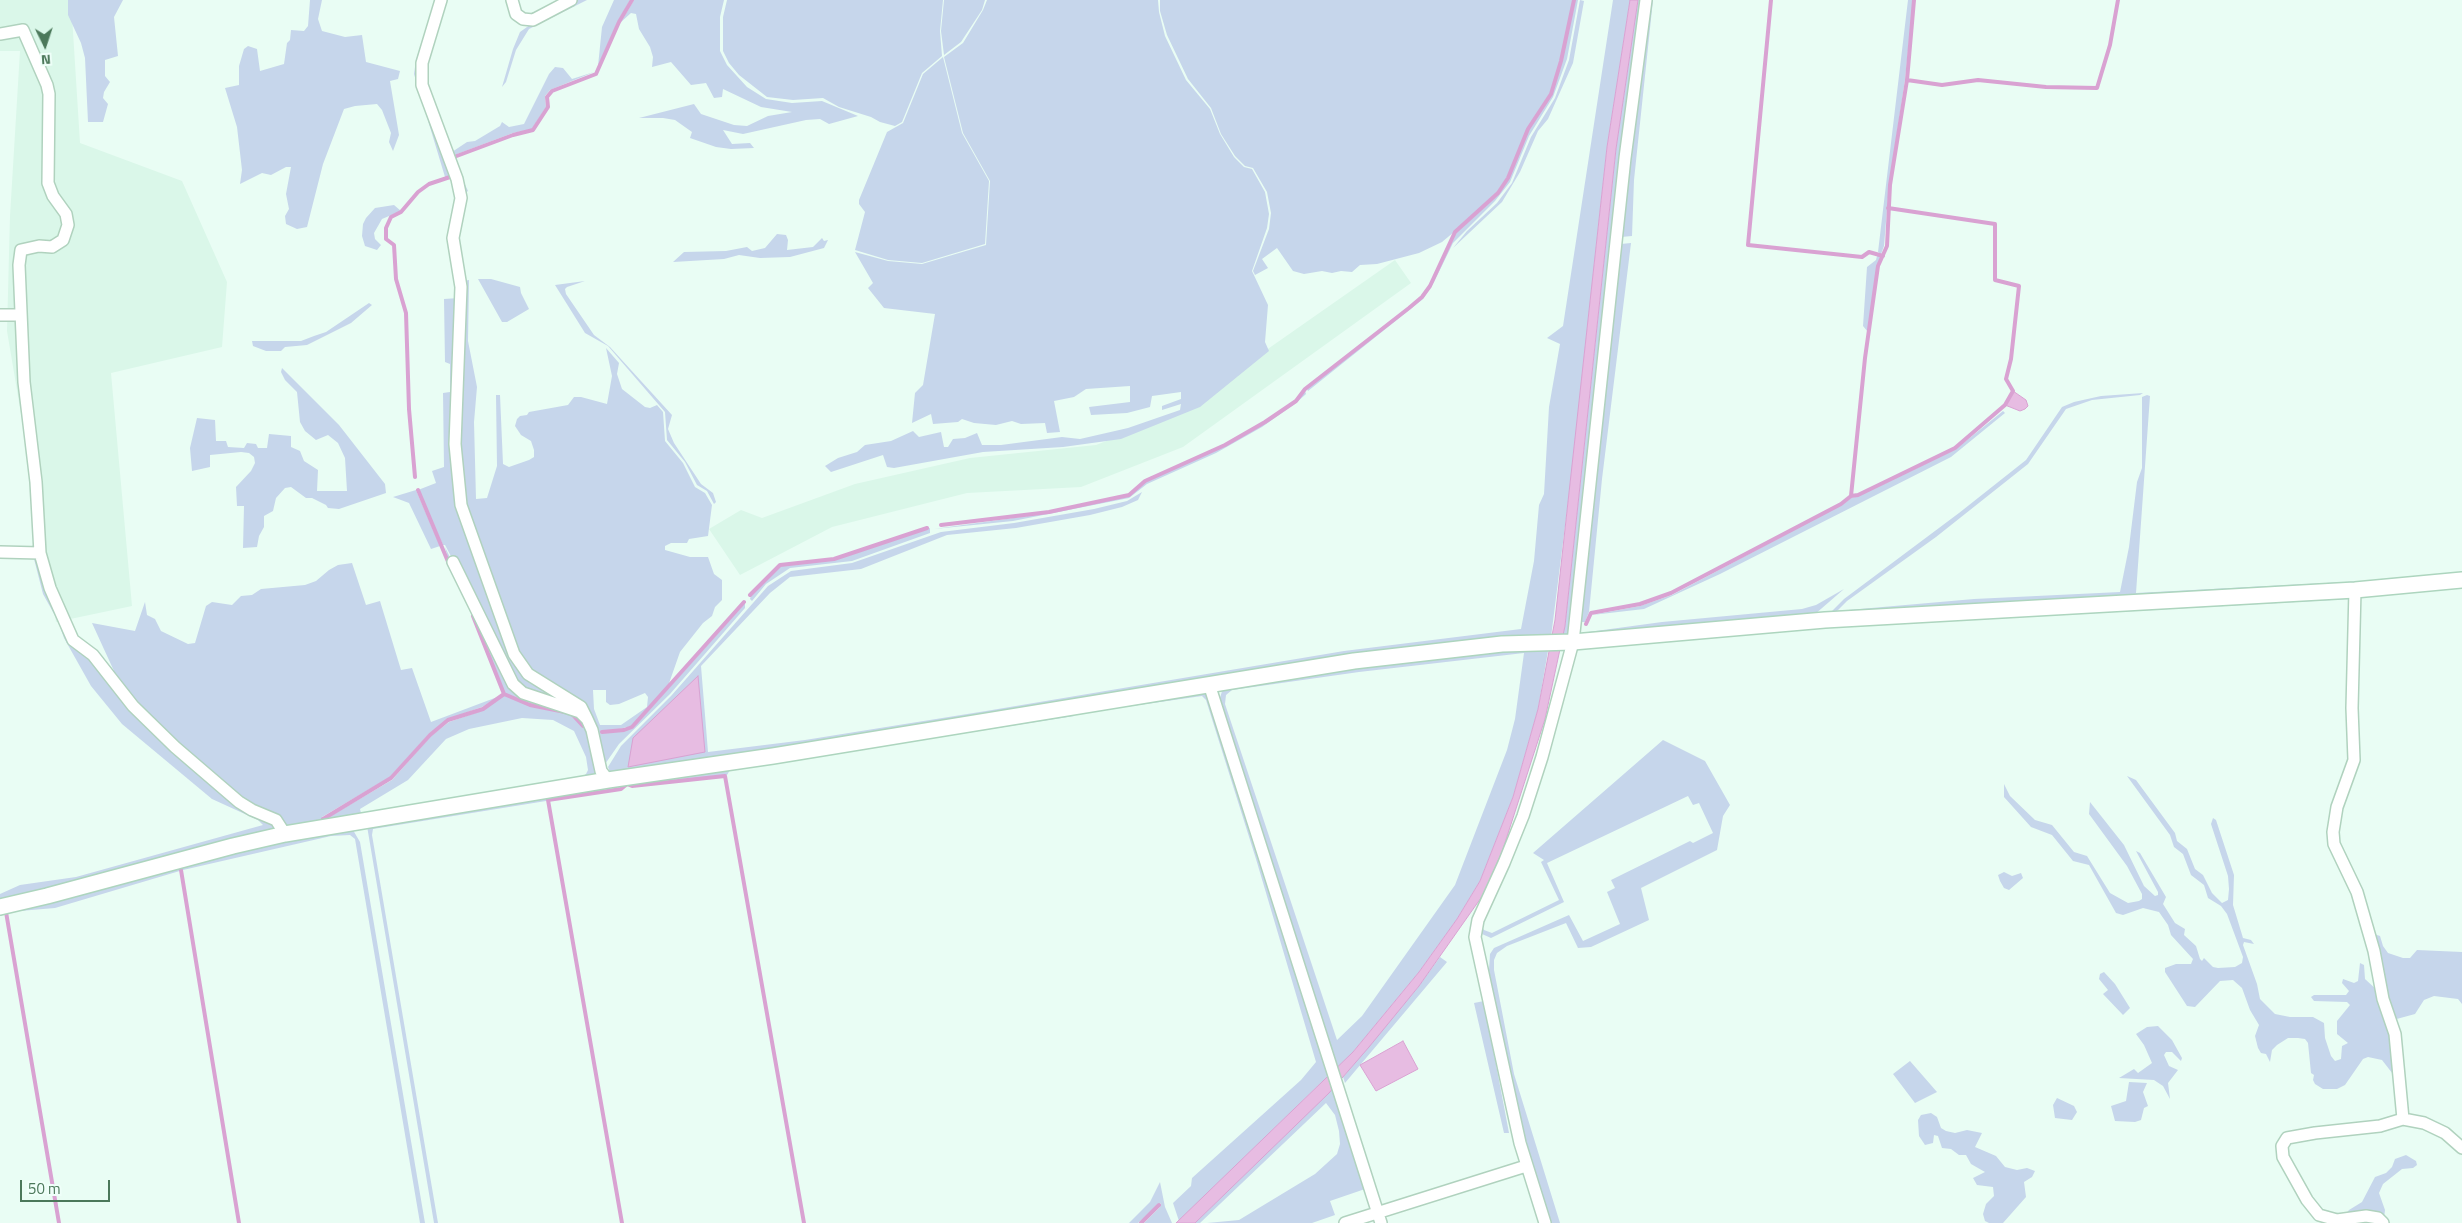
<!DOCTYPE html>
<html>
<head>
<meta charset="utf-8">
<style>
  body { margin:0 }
  #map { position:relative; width:2462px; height:1223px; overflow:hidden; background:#e9fdf4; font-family:"Titillium Web",sans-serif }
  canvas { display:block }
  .north { position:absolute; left:20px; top:20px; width:50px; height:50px; -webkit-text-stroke:4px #effff9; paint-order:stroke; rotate:176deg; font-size:14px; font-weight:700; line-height:20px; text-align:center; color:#4b785a }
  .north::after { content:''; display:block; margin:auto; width:18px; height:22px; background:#4b785a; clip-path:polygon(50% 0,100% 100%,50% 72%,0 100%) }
  .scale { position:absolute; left:20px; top:1180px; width:90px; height:22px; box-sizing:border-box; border:2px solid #4b785a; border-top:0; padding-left:6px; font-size:15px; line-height:18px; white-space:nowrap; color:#4b785a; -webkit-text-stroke:4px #effff9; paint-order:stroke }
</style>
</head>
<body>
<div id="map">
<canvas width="2462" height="1223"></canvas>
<div class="north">N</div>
<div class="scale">50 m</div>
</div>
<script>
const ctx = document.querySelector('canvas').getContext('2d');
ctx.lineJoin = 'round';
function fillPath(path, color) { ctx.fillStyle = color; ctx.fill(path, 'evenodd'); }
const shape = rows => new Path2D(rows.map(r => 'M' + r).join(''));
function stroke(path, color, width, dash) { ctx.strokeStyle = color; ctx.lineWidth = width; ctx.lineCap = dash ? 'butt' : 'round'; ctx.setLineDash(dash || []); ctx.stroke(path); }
fillPath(shape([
  [0,0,71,0,80,143,182,181,227,282,222,347,111,373,132,606,56,622,7,331,10,216,20,51,0,51],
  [1395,260,1411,283,1183,447,1081,487,967,493,832,527,740,575,709,529,741,510,762,518,855,484,970,458,1096,445,1172,416]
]), '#daf7e9');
fillPath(shape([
  [68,0,123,0,114,17,118,56,105,60,105,76,110,82,104,92,103,98,108,104,103,122,88,122,85,58,81,43,68,15],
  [310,0,322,0,318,19,322,31,345,37,362,35,366,62,400,71,398,79,390,81,399,135,393,151,389,142,391,133,382,110,377,104,355,106,344,109,323,164,307,227,297,229,286,224,285,216,289,209,286,194,291,167,286,167,271,175,262,173,240,184,242,170,237,127,225,88,239,85,239,66,244,49,248,46,257,49,260,71,284,64,287,43,290,40,291,30,304,31,308,26],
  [435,0,420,63,450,177,445,177,414,74,416,60],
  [575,0,587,0,529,29,516,50,506,82,502,87,513,49,520,32,534,22],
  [614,0,630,0,618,21,598,66,602,27],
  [634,0,724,0,720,17,720,51,727,65,747,87,766,99,792,103,822,101,858,116,829,124,820,119,806,120,743,134,723,130,732,144,750,143,754,148,731,149,716,147,690,138,692,132,675,120,663,118,639,118,694,104,701,114,734,125,747,126,768,116,792,112,761,107,723,89,722,97,714,98,706,83,691,85,671,62,652,67,653,57,650,47,639,29,636,14,631,13,621,22],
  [727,0,943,0,940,31,942,56,922,73,902,122,895,126,880,122,871,117,839,107,823,98,793,100,767,97,739,75,729,63,723,51,723,17],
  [944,0,985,0,982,10,961,42,944,55,941,31],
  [987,0,1158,0,1159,12,1165,36,1186,80,1210,109,1220,134,1234,157,1244,167,1252,169,1265,192,1269,214,1267,228,1252,271,1268,305,1265,342,1269,351,1200,407,1121,439,1063,447,983,452,894,468,887,467,883,455,831,472,825,466,838,458,857,452,865,445,891,441,913,431,919,437,941,432,944,447,948,447,953,439,965,438,977,433,982,445,1001,445,1062,437,1080,439,1128,428,1180,410,1181,404,1162,410,1162,406,1181,399,1181,392,1152,396,1150,407,1127,413,1091,415,1089,407,1130,402,1130,386,1086,389,1074,397,1054,401,1060,432,1047,433,1045,423,1021,424,1012,421,996,425,974,423,962,419,958,422,933,424,931,414,912,423,915,393,923,385,935,314,884,308,868,288,873,283,855,252,888,261,922,264,986,245,990,181,963,133,944,57,963,43,983,10],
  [1160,0,1573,0,1560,60,1550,93,1527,129,1507,177,1497,192,1454,232,1442,242,1419,253,1377,264,1360,265,1352,272,1341,271,1332,273,1322,271,1304,274,1293,271,1277,248,1262,259,1268,268,1255,275,1253,271,1269,229,1271,213,1267,192,1253,168,1245,166,1235,156,1221,134,1211,108,1188,79,1167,35,1160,11],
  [1575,0,1578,0,1567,59,1553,97,1529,136,1510,182,1495,201,1453,243,1434,282,1423,299,1308,391,1307,389,1422,298,1439,270,1456,233,1499,194,1509,178,1529,129,1552,94,1562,61],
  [1580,0,1584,1,1573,63,1548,119,1538,131,1520,172,1502,202,1453,248,1467,231,1497,203,1512,183,1531,137,1555,98,1569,60],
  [1613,0,1630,0,1607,147,1572,471,1551,637,610,772,608,767,621,746,671,696,768,586,791,571,852,563,941,532,1014,523,1094,509,1127,501,1142,492,1138,500,1122,507,1090,515,1016,528,947,535,861,569,790,577,770,593,701,666,708,752,805,740,986,711,1344,651,1521,629,1534,561,1539,505,1544,494,1549,407,1560,344,1547,338,1563,326],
  [1638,0,1643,0,1569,634,1561,637,1565,626,1616,149],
  [1650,0,1653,0,1634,180,1632,236,1621,237],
  [1908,0,1913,0,1905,80,1889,185,1884,246,1881,254,1878,252],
  [943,57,962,133,989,181,985,244,922,263,888,260,855,250,865,212,859,204,859,200,887,132,903,123,923,74],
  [555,67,563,68,572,79,594,72,550,90,545,96,546,107,532,129,513,133,452,156,468,191,462,195,449,154,467,142,475,141,500,126,502,122,509,127,524,124,549,74],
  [394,205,401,211,382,219,374,233,375,239,381,245,377,250,365,246,362,236,363,224,366,218,375,208],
  [777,234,786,235,788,240,787,250,813,247,822,238,824,241,828,240,824,248,790,257,760,258,739,255,724,259,673,262,684,252,726,251,747,247,752,251,765,248],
  [1631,243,1602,479,1589,612,1585,622,1581,622,1621,244],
  [1877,256,1881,256,1877,266,1868,332,1863,326,1867,267,1876,260],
  [478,279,491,279,520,287,521,293,529,309,507,322,502,322],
  [469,280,468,341,477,387,474,422,476,499,487,498,497,466,496,395,500,395,503,464,509,467,529,460,534,457,534,450,531,441,521,435,515,426,517,419,520,416,527,415,529,412,568,405,574,397,581,397,607,404,612,376,606,348,619,363,617,374,622,389,645,407,650,408,657,405,663,412,665,441,683,463,695,487,705,493,712,505,708,536,689,539,687,543,671,543,665,546,665,550,690,557,708,557,714,574,722,580,722,600,715,607,712,616,703,623,680,652,667,689,632,726,602,733,624,731,633,728,745,603,745,608,670,694,619,744,603,767,583,706,529,673,516,653,469,523,458,444,463,281],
  [593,690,606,690,606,702,610,705,619,704,645,693,648,697,647,707,621,725,600,725,594,709],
  [585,281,567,287,565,289,566,294,594,335,610,347,672,415,668,429,674,443,701,484,713,493,716,502,714,504,707,491,697,485,685,462,667,440,665,412,608,346,585,333,555,285],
  [459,298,455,477,513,655,580,708,523,692,445,545,443,545,418,490,436,483,432,471,444,467,443,393,450,392,450,364,445,362,444,299],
  [369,303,372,305,351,323,307,345,285,347,281,351,266,351,253,346,252,341,301,341,314,336,326,332],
  [282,368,339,425,385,484,386,493,339,509,328,508,326,505,312,498,306,498,291,487,285,488,276,498,273,511,264,516,264,527,259,536,257,547,243,548,244,506,237,506,236,487,251,471,255,463,254,457,249,453,241,452,210,455,210,467,192,471,190,448,197,418,215,420,216,441,226,441,228,447,244,448,247,443,256,444,258,448,267,448,269,434,291,436,291,447,300,451,304,461,318,470,317,491,347,491,345,458,338,443,328,435,316,440,305,431,300,422,297,392,285,380,281,372],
  [1305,391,1306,394,1296,403,1262,427,1216,453,1147,484,1129,498,1013,521,934,529,1049,513,1129,496,1146,482,1225,446,1266,423,1296,401],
  [2143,393,2140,395,2092,400,2066,409,2028,464,1936,537,1847,601,1837,611,1974,599,2120,592,2129,547,2137,482,2142,468,2142,397,2147,395,2150,396,2136,593,2420,578,2462,572,2462,576,1831,612,1844,599,1959,513,2026,460,2062,407,2074,402,2101,396],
  [2003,411,2005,413,1951,457,1720,574,1644,609,1592,615,1640,606,1672,595,1843,504,1851,498,1859,496,1956,449],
  [416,490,440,546,431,549,409,503,393,497],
  [930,528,930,533,852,561,790,568,766,584,752,601,750,599,751,595,781,565,834,559],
  [445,547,512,685,522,694,579,713,586,719,590,728,599,771,596,777,592,780,289,831,278,818,253,808,227,789,135,705,112,676,114,671,92,623,135,631,145,602,147,615,155,619,161,631,188,644,195,643,206,606,212,602,232,605,241,596,252,595,261,589,305,585,316,581,329,570,338,565,352,563,366,605,380,601,401,670,412,668,431,722,500,696,482,707,448,719,429,734,390,777,322,817,324,820,392,780,431,736,449,722,484,710,505,695,529,706,570,714,585,728,571,712,530,704,504,693,483,636,448,559],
  [522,718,553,720,574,731,586,757,588,770,586,774,580,778,361,813,360,809,408,780,446,739,469,729],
  [33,555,37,556,41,574,86,653,162,738,274,822,281,831,0,904,0,894,20,885,76,877,263,825,258,820,212,799,122,724,91,686,64,638,58,621,43,594],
  [1844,589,1814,615,1586,636,1581,633,1662,622,1802,609,1816,605],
  [2348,594,2350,599,1829,628,1830,624],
  [1549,645,1538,709,1513,797,1480,881,1457,919,1419,972,1353,1052,1338,1067,1221,709,1219,701,1223,688,1357,663],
  [1524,653,1515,719,1507,750,1455,885,1362,1016,1337,1040,1225,704,1226,695,1232,690,1359,672],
  [1202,690,1206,695,1329,1075,1179,1221,1173,1203,1191,1186,1192,1178,1301,1080,1316,1062,1256,859,1206,700,1202,696,1083,713,1082,708],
  [1073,710,1074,716,730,770,727,775,632,784,627,783,621,787,547,798,546,801,373,829,372,835,438,1223,434,1223,367,826,371,824],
  [1663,740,1705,761,1730,805,1723,816,1717,850,1641,888,1649,920,1591,947,1578,948,1566,923,1507,946,1497,953,1494,960,1494,970,1514,1074,1560,1223,1551,1223,1530,1162,1510,1081,1489,970,1490,954,1494,948,1569,915,1583,941,1620,924,1607,892,1615,888,1611,880,1690,841,1693,843,1713,833,1699,803,1693,805,1688,796,1547,863,1564,902,1491,938,1482,934,1481,925,1484,930,1492,933,1559,900,1541,862,1544,860,1533,853],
  [2127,776,2136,780,2175,833,2177,841,2187,849,2195,869,2203,875,2212,893,2222,903,2228,900,2229,889,2228,876,2211,824,2213,818,2216,820,2234,875,2233,905,2243,938,2251,940,2254,944,2244,942,2243,945,2257,984,2260,999,2275,1014,2290,1017,2313,1017,2324,1023,2325,1038,2331,1056,2335,1061,2341,1059,2342,1046,2348,1043,2337,1034,2337,1021,2350,1005,2347,1002,2314,1001,2311,997,2314,995,2346,995,2349,991,2342,983,2343,979,2354,983,2358,981,2360,963,2364,965,2365,979,2378,991,2392,1032,2396,1078,2382,1060,2368,1057,2363,1059,2345,1085,2337,1089,2323,1089,2315,1084,2313,1080,2314,1075,2311,1073,2308,1043,2305,1039,2298,1038,2288,1038,2277,1045,2272,1050,2270,1062,2266,1054,2261,1053,2258,1048,2255,1036,2259,1025,2250,1010,2242,988,2233,980,2220,981,2195,1007,2187,1006,2165,972,2165,968,2176,964,2191,964,2193,959,2171,935,2168,925,2159,912,2143,908,2123,915,2116,913,2089,865,2073,861,2052,835,2031,827,2004,797,2004,784,2010,796,2035,820,2052,825,2074,852,2087,856,2110,893,2128,903,2139,901,2142,899,2142,894,2127,866,2089,814,2090,802,2124,845,2144,886,2155,896,2158,895,2158,892,2136,851,2140,853,2166,897,2163,904,2175,923,2185,929,2184,935,2196,946,2200,959,2202,961,2204,958,2213,967,2218,968,2235,967,2242,963,2243,957,2227,914,2221,906,2208,898,2204,885,2191,875,2183,854,2174,847,2170,835],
  [353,830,360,842,425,1223,420,1223,355,839,350,835,331,836,183,870,55,908,8,912,0,916,0,912,5,910,43,905,179,866,274,844],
  [2004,872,2012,876,2021,873,2023,878,2009,890,2004,888,2000,881,1998,875],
  [2374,934,2380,936,2383,946,2388,953,2403,958,2410,958,2417,950,2462,952,2462,1004,2458,999,2434,996,2424,1000,2415,1014,2393,1020],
  [1440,957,1447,962,1345,1083,1343,1077,1419,986],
  [2104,972,2115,984,2130,1008,2123,1015,2103,994,2108,990,2099,979,2100,974],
  [1484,1001,1509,1133,1504,1133,1474,1003],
  [2158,1026,2172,1040,2182,1058,2181,1061,2172,1052,2166,1052,2164,1055,2169,1066,2178,1070,2168,1083,2170,1099,2163,1086,2154,1080,2119,1078,2134,1069,2138,1073,2152,1063,2144,1045,2136,1034,2147,1027],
  [1910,1061,1937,1092,1915,1103,1893,1074],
  [2129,1082,2147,1083,2143,1092,2148,1106,2144,1108,2141,1120,2135,1122,2115,1121,2111,1106,2126,1101],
  [1333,1088,1365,1189,1330,1201,1335,1215,1312,1223,1207,1223,1239,1220,1315,1174,1337,1154,1340,1144,1339,1131,1335,1115,1326,1103,1200,1223,1195,1223],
  [2057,1098,2074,1106,2077,1112,2072,1120,2055,1118,2053,1105],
  [1931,1113,1937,1117,1941,1128,1946,1131,1955,1133,1967,1130,1982,1133,1975,1147,1996,1156,2005,1167,2017,1170,2027,1168,2035,1171,2032,1177,2024,1182,2026,1197,2003,1223,1989,1223,1985,1221,1983,1214,1986,1204,1994,1196,1993,1187,1977,1185,1973,1178,1985,1172,1971,1164,1966,1155,1959,1155,1951,1149,1942,1148,1938,1136,1934,1135,1933,1143,1925,1145,1919,1136,1918,1120,1921,1115],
  [2406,1155,2416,1161,2417,1165,2413,1168,2402,1169,2383,1184,2379,1193,2385,1210,2384,1218,2344,1216,2349,1210,2362,1202,2375,1177,2386,1173,2392,1167,2395,1159],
  [1160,1182,1165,1207,1172,1223,1144,1223,1160,1207,1161,1203,1138,1223,1129,1223,1150,1202]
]), '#c6d6eb');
const water = shape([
  [1630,0,1638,0,1616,149,1565,626,1545,719,1502,852,1483,895,1419,986,1369,1047,1329,1093,1195,1223,1176,1223,1353,1052,1419,972,1457,919,1480,881,1513,797,1538,709,1555,620,1607,147,1630,0],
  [2013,391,2026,400,2028,406,2025,409,2020,411,2005,405,2013,391],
  [698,676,705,752,628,767,633,738,698,676],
  [1403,1041,1418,1069,1376,1091,1360,1065,1403,1041]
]);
fillPath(water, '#e7bce2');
stroke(water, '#d9a2d2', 1);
stroke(shape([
  [1771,0,1748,245,1862,257,1869,252,1883,256],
  [1907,80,1914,0],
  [455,161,454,157,513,135,533,130,548,107,547,97,552,91,596,74,619,22,632,0],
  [415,477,409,409,406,313,396,279,394,245,386,239,386,228,391,217,401,212,418,192,429,184,450,177],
  [418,490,449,564],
  [1851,496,1858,495,1955,448,2005,405,2013,391,2006,379,2011,359,2019,286,1995,280,1995,224,1888,208],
  [941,525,1049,512,1129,495,1145,481,1225,445,1265,422,1296,401,1305,389,1409,308,1422,297,1430,286,1455,232,1498,193,1508,178,1528,129,1551,94,1561,61,1574,0],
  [750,595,780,565,834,559,927,528],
  [473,616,504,694,530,705,565,712],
  [1586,624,1591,613,1640,604,1671,593,1841,504,1851,496,1865,358,1878,266,1887,246,1890,185,1907,80,1942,85,1978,80,2046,87,2097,88,2110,45,2118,0],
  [571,713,583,726],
  [602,732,624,730,632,727,744,602],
  [323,819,391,778,430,735,448,720,483,709,504,694],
  [181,870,239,1223],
  [6,912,59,1223],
  [622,1223,548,800,621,789,627,784,632,786,725,776,804,1223],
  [1141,1223,1159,1205]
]), '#d9a2d2', 4);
const street = shape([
  [441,0,422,63,422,85,457,179,461,198,453,238,461,287,455,444,461,505,514,654,528,674,581,707,587,719],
  [512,0,516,14,523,19,533,20,571,0],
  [0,34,23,30,47,85,49,94,48,183,53,196,66,214,68,225,63,240,52,247,39,246,21,250,19,265,24,382,36,482,40,553,50,588,73,640,93,655,133,706,175,747,239,802,252,810,276,820,285,834],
  [0,315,20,315],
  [0,552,40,553],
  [453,562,513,684,523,693,580,712,587,719,592,730,601,771,608,780],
  [2355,590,2352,708,2354,760,2337,807,2333,832,2334,844,2357,892,2374,951,2383,999,2395,1034,2403,1119],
  [1209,684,1381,1223],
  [1345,1223,1526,1166],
  [1545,1223,1520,1143,1475,937,1478,920,1504,863,1523,816,1542,757,1573,642,1625,158,1646,0],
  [2383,1223,2378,1218,2366,1216,2337,1220,2319,1215,2307,1200,2283,1157,2282,1146,2287,1138,2315,1133,2380,1126,2403,1119,2424,1123,2445,1133,2462,1148]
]);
const secondary = shape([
  [0,907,47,896,233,846,285,834,608,780,773,756,1354,661,1502,644,1573,642,1825,620,2355,590,2462,580]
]);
stroke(street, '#b0d2be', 14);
stroke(secondary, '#add5be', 18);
stroke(street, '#fff', 11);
stroke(secondary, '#fff', 15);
</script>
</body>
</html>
